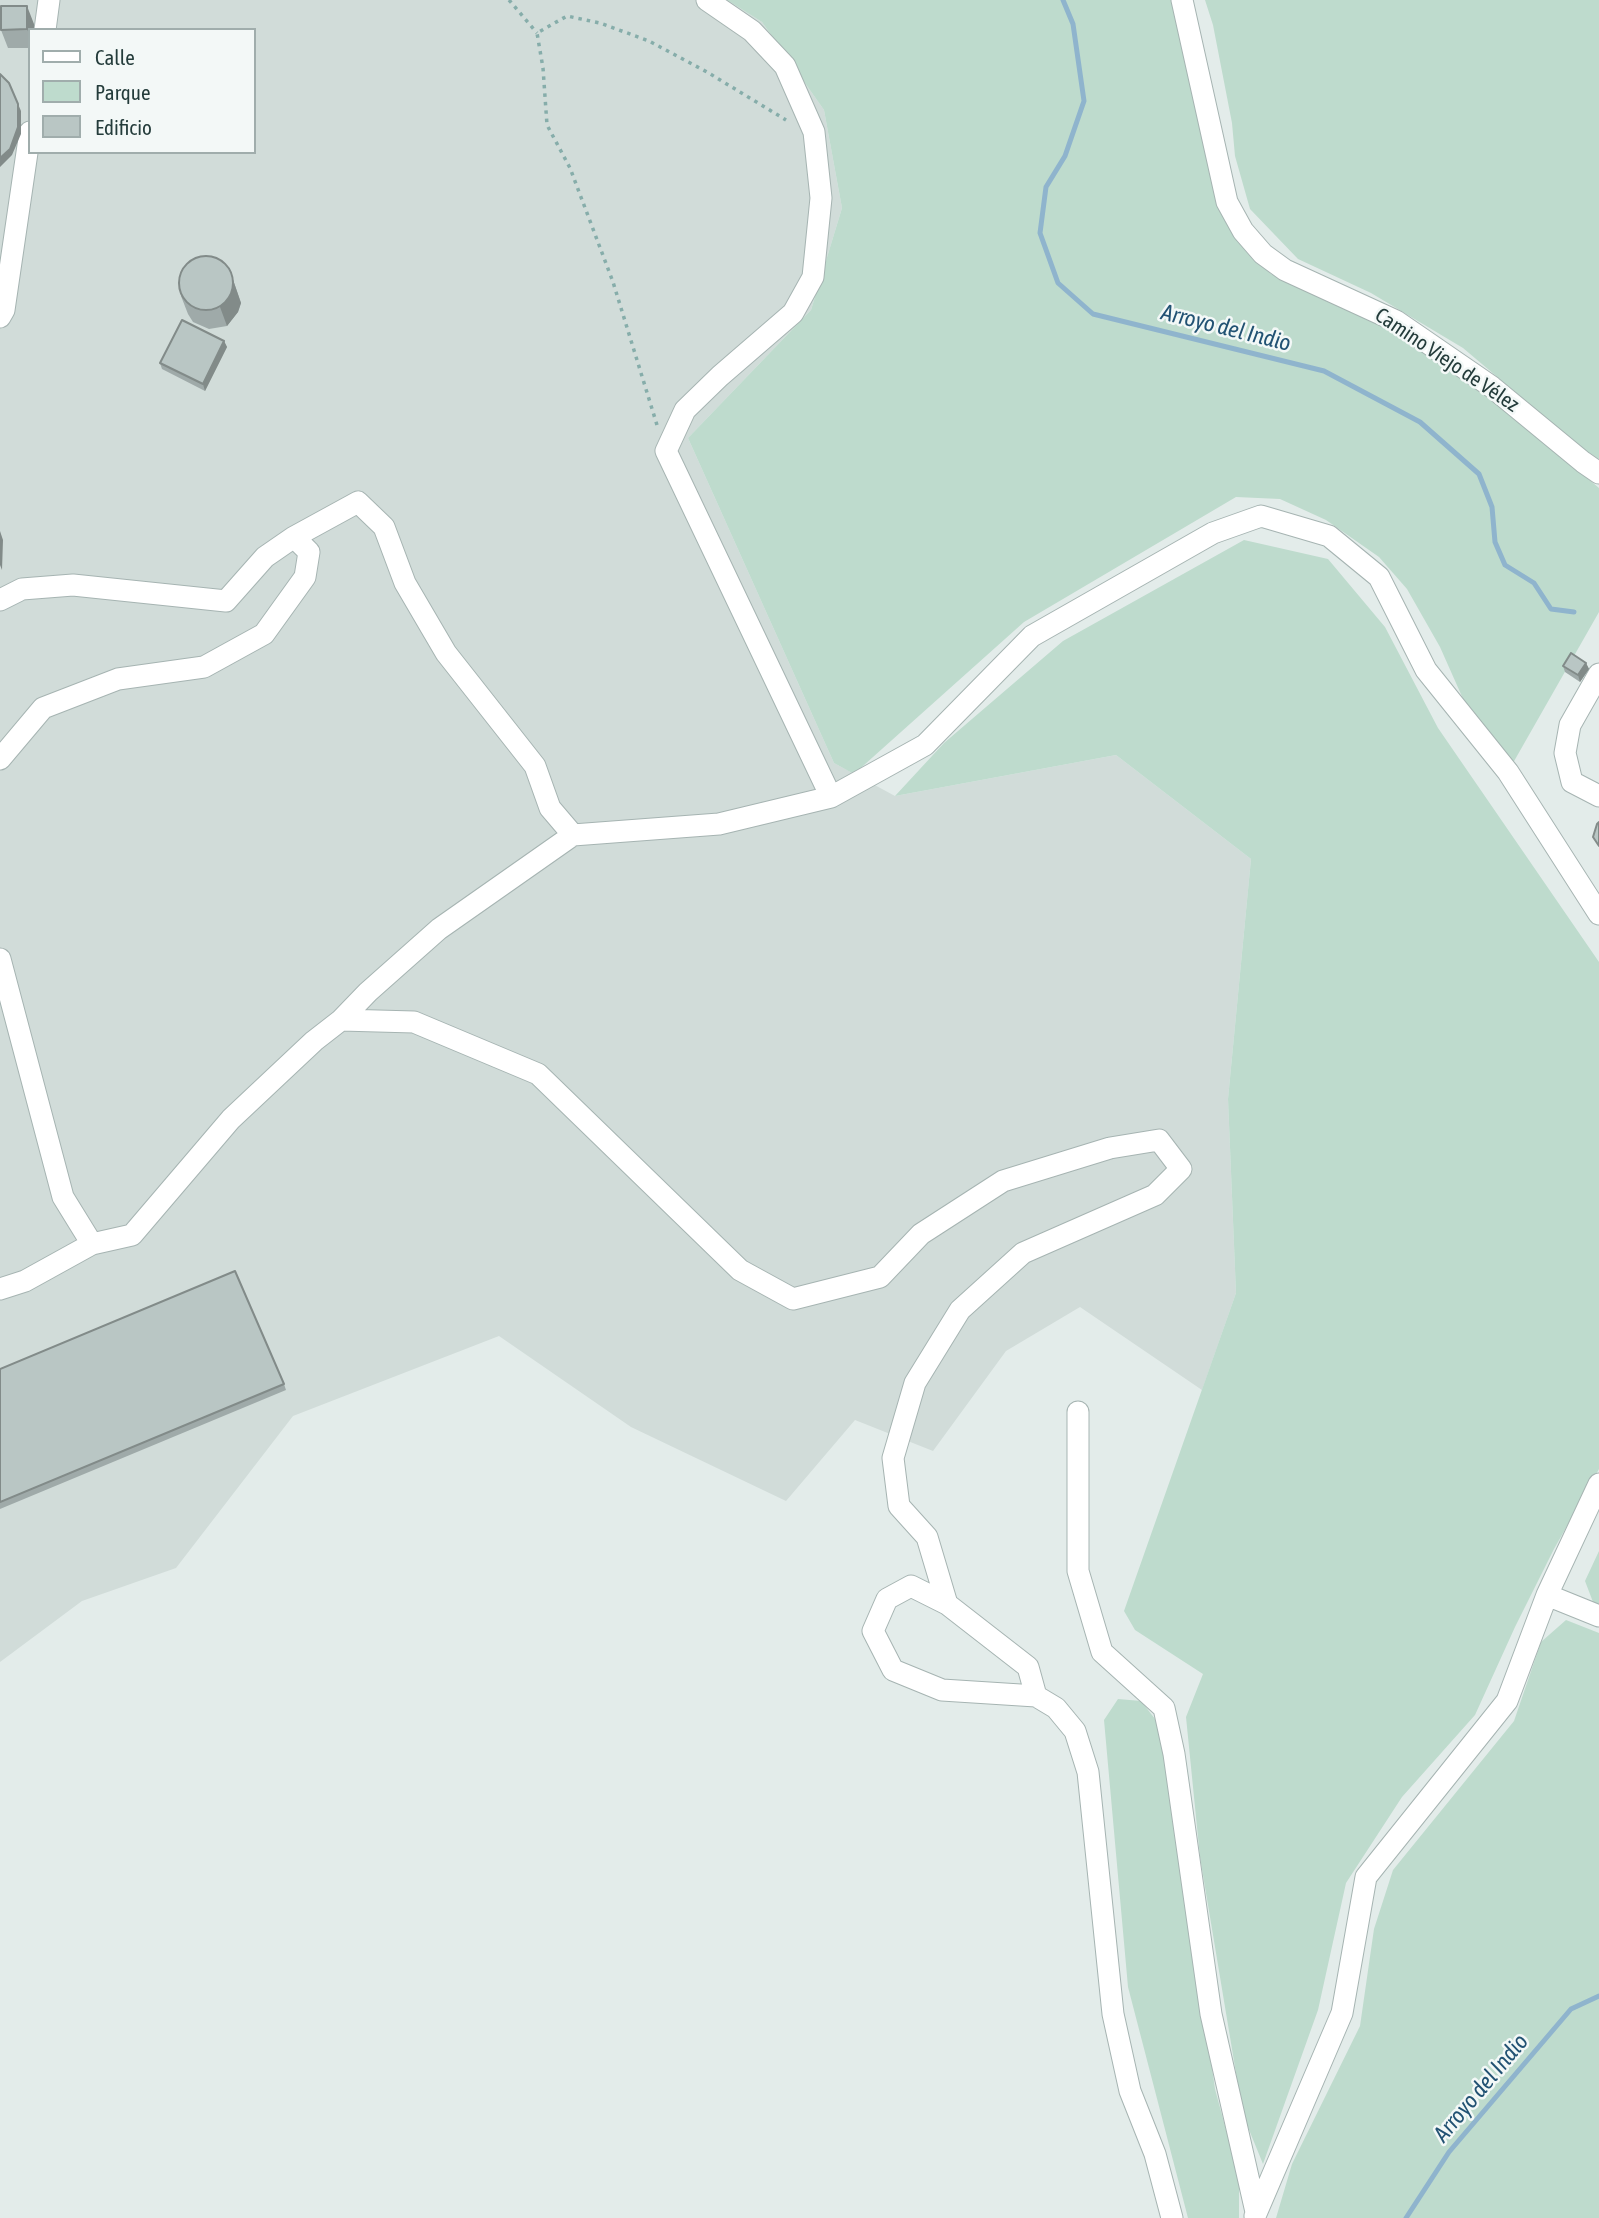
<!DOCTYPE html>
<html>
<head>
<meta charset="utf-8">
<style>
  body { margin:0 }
  #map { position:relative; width:1599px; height:2218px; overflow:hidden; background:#e3ecea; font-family:"Asap Condensed",sans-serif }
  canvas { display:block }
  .legend { position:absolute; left:28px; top:28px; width:228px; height:126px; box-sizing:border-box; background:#f3f8f7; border:2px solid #a0adac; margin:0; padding:9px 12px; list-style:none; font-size:21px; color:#243c3b }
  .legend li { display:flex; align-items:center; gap:14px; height:35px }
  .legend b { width:35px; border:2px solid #a0adac }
</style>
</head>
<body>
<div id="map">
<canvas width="1599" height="2218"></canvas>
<ul class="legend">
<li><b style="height:9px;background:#fff"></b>Calle</li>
<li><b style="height:19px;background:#bedbcd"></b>Parque</li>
<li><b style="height:19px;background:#b9c6c4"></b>Edificio</li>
</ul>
</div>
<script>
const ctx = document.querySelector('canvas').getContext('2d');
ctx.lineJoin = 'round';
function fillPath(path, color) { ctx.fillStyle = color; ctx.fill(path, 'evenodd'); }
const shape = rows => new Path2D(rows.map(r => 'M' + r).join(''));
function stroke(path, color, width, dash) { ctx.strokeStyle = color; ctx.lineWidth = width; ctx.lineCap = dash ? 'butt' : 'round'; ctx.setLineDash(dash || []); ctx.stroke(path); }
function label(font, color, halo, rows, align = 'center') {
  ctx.font = font + ' "Asap Condensed",sans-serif'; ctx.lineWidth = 5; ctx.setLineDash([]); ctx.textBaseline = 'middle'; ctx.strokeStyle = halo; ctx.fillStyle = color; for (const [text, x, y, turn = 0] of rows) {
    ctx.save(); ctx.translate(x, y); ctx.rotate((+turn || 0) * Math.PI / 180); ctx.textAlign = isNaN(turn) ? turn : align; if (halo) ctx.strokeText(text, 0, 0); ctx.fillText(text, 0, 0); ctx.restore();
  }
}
fillPath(shape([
  [0,0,727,0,762,22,824,110,842,208,811,310,688,438,834,763,895,796,1116,755,1251,859,1228,1099,1236,1293,1202,1390,1080,1307,1006,1351,933,1451,855,1420,786,1501,631,1427,499,1336,293,1416,176,1568,82,1601,0,1662],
  [30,30,254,30,254,152,30,152]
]), '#d1dcd9');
fillPath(shape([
  [727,0,1175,0,1223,206,1240,244,1271,274,1397,331,1491,397,1599,488,1599,612,1513,763,1464,701,1440,647,1407,589,1379,557,1326,520,1280,499,1236,497,1024,622,854,774,834,763,688,438,811,310,842,208,824,110,762,22],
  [1205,0,1599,0,1599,459,1579,446,1463,348,1371,293,1298,259,1250,209,1235,156,1232,123,1213,25],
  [1244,540,1328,559,1385,627,1438,728,1599,962,1599,1469,1554,1549,1515,1627,1475,1715,1402,1797,1346,1883,1318,2010,1263,2164,1243,2115,1200,1857,1186,1717,1203,1674,1135,1630,1124,1611,1236,1293,1228,1099,1251,859,1116,755,895,796,944,743,1063,641],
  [1599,1551,1599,1605,1593,1602,1585,1581],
  [1566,1620,1599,1633,1599,2218,1276,2218,1292,2164,1360,2026,1374,1929,1393,1870,1514,1721,1541,1642],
  [1118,1699,1141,1701,1159,1724,1185,1879,1215,2089,1239,2178,1239,2218,1188,2218,1128,1987,1104,1720]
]), '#bedbcd');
stroke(shape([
  [1063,0,1073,24,1084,101,1065,156,1046,187,1040,233,1058,283,1093,314,1324,371,1420,422,1479,474,1492,507,1495,542,1505,565,1534,583,1551,609,1574,612],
  [1406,2218,1449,2152,1571,2009,1599,1996]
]), '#8fb4cd', 5);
const minor = shape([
  [707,0,752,31,785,66,814,132,821,198,813,277,793,313,720,376,685,410,666,451,831,797],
  [1182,0,1227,202,1243,231,1263,254,1285,270,1396,321,1492,387,1583,462,1599,473],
  [45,30,49,0],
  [0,317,4,310,30,132],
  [294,537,358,502,384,527,405,583,446,653,535,766,550,808,573,835,719,824,831,797,925,745,1032,636,1213,533,1261,516,1329,536,1379,577,1426,670,1508,772,1599,914],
  [0,600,22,589,73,585,226,601,265,557,294,537,309,552,305,577,264,634,204,667,118,679,43,708,0,759],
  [1599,674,1570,725,1565,753,1572,782,1599,796],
  [0,959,63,1197,92,1244,132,1235,231,1119,314,1041,341,1020,414,1022,538,1074,740,1270,793,1299,880,1277,921,1234,1003,1181,1110,1148,1159,1140,1181,1169,1155,1195,1023,1253,960,1310,915,1383,893,1458,899,1506,927,1537,947,1604],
  [341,1020,368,992,439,929,573,835],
  [0,1289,25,1281,92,1244],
  [1078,1412,1078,1571,1102,1652,1164,1708,1174,1754,1211,2014,1256,2212],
  [1547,1595,1599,1616],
  [1036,1696,1028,1667,947,1604,911,1586,887,1599,873,1631,893,1670,942,1690,1036,1696,1056,1708,1075,1731,1088,1772,1113,2014,1130,2091,1155,2154,1172,2218],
  [1255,2216,1342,2013,1366,1877,1507,1701,1547,1595,1599,1484]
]);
stroke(minor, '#a6b4b2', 23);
stroke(shape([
  [509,0,537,33],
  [657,425,613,282,570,168,547,125,543,68,537,33,567,16,600,23,649,41,707,72,786,120]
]), '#86adaa', 3.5, [3.5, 5]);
stroke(minor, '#fff', 21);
fillPath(shape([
  [34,24,34,30,30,30,30,48,8,48,1,30],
  [229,268,241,303,238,312,227,326,209,329,193,322,188,314,181,296],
  [224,341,227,347,205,391,162,369,160,363],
  [1586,663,1589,669,1580,682,1565,672,1563,666],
  [0,1369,284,1384,286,1390,0,1509]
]), '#9faaa9');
fillPath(shape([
  [27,6,34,24,34,30,30,30,30,36,27,29],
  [18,104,21,111,21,134,12,155,0,167,0,158],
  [229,268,241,303,238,312,227,326,220,307],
  [224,341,227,347,205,391,203,384],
  [0,531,3,540,2,570,0,565],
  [1586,663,1589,669,1580,682,1578,675]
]), '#828b89');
const building = shape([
  [1,6,27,6,27,29,1,30,1,6],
  [0,74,9,83,18,104,18,127,10,149,0,158,0,74],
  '179 283a27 27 0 1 1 54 0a27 27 0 1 1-54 0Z',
  [182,320,224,341,203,384,160,363,182,320],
  [1571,653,1586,663,1578,675,1563,666,1571,653],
  [1599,822,1599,846,1593,837,1597,824,1599,822],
  [235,1271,284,1384,0,1502,0,1369,235,1271]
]);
fillPath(building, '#b9c6c4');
stroke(building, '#828b89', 2);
label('21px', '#243c3b', '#f3f8f7', [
  ["Camino Viejo de Vélez",1447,360,34]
]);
label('italic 23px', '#225273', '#f3f8f7', [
  ["Arroyo del Indio",1226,328,14],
  ["Arroyo del Indio",1481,2088,-50]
]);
</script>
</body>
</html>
